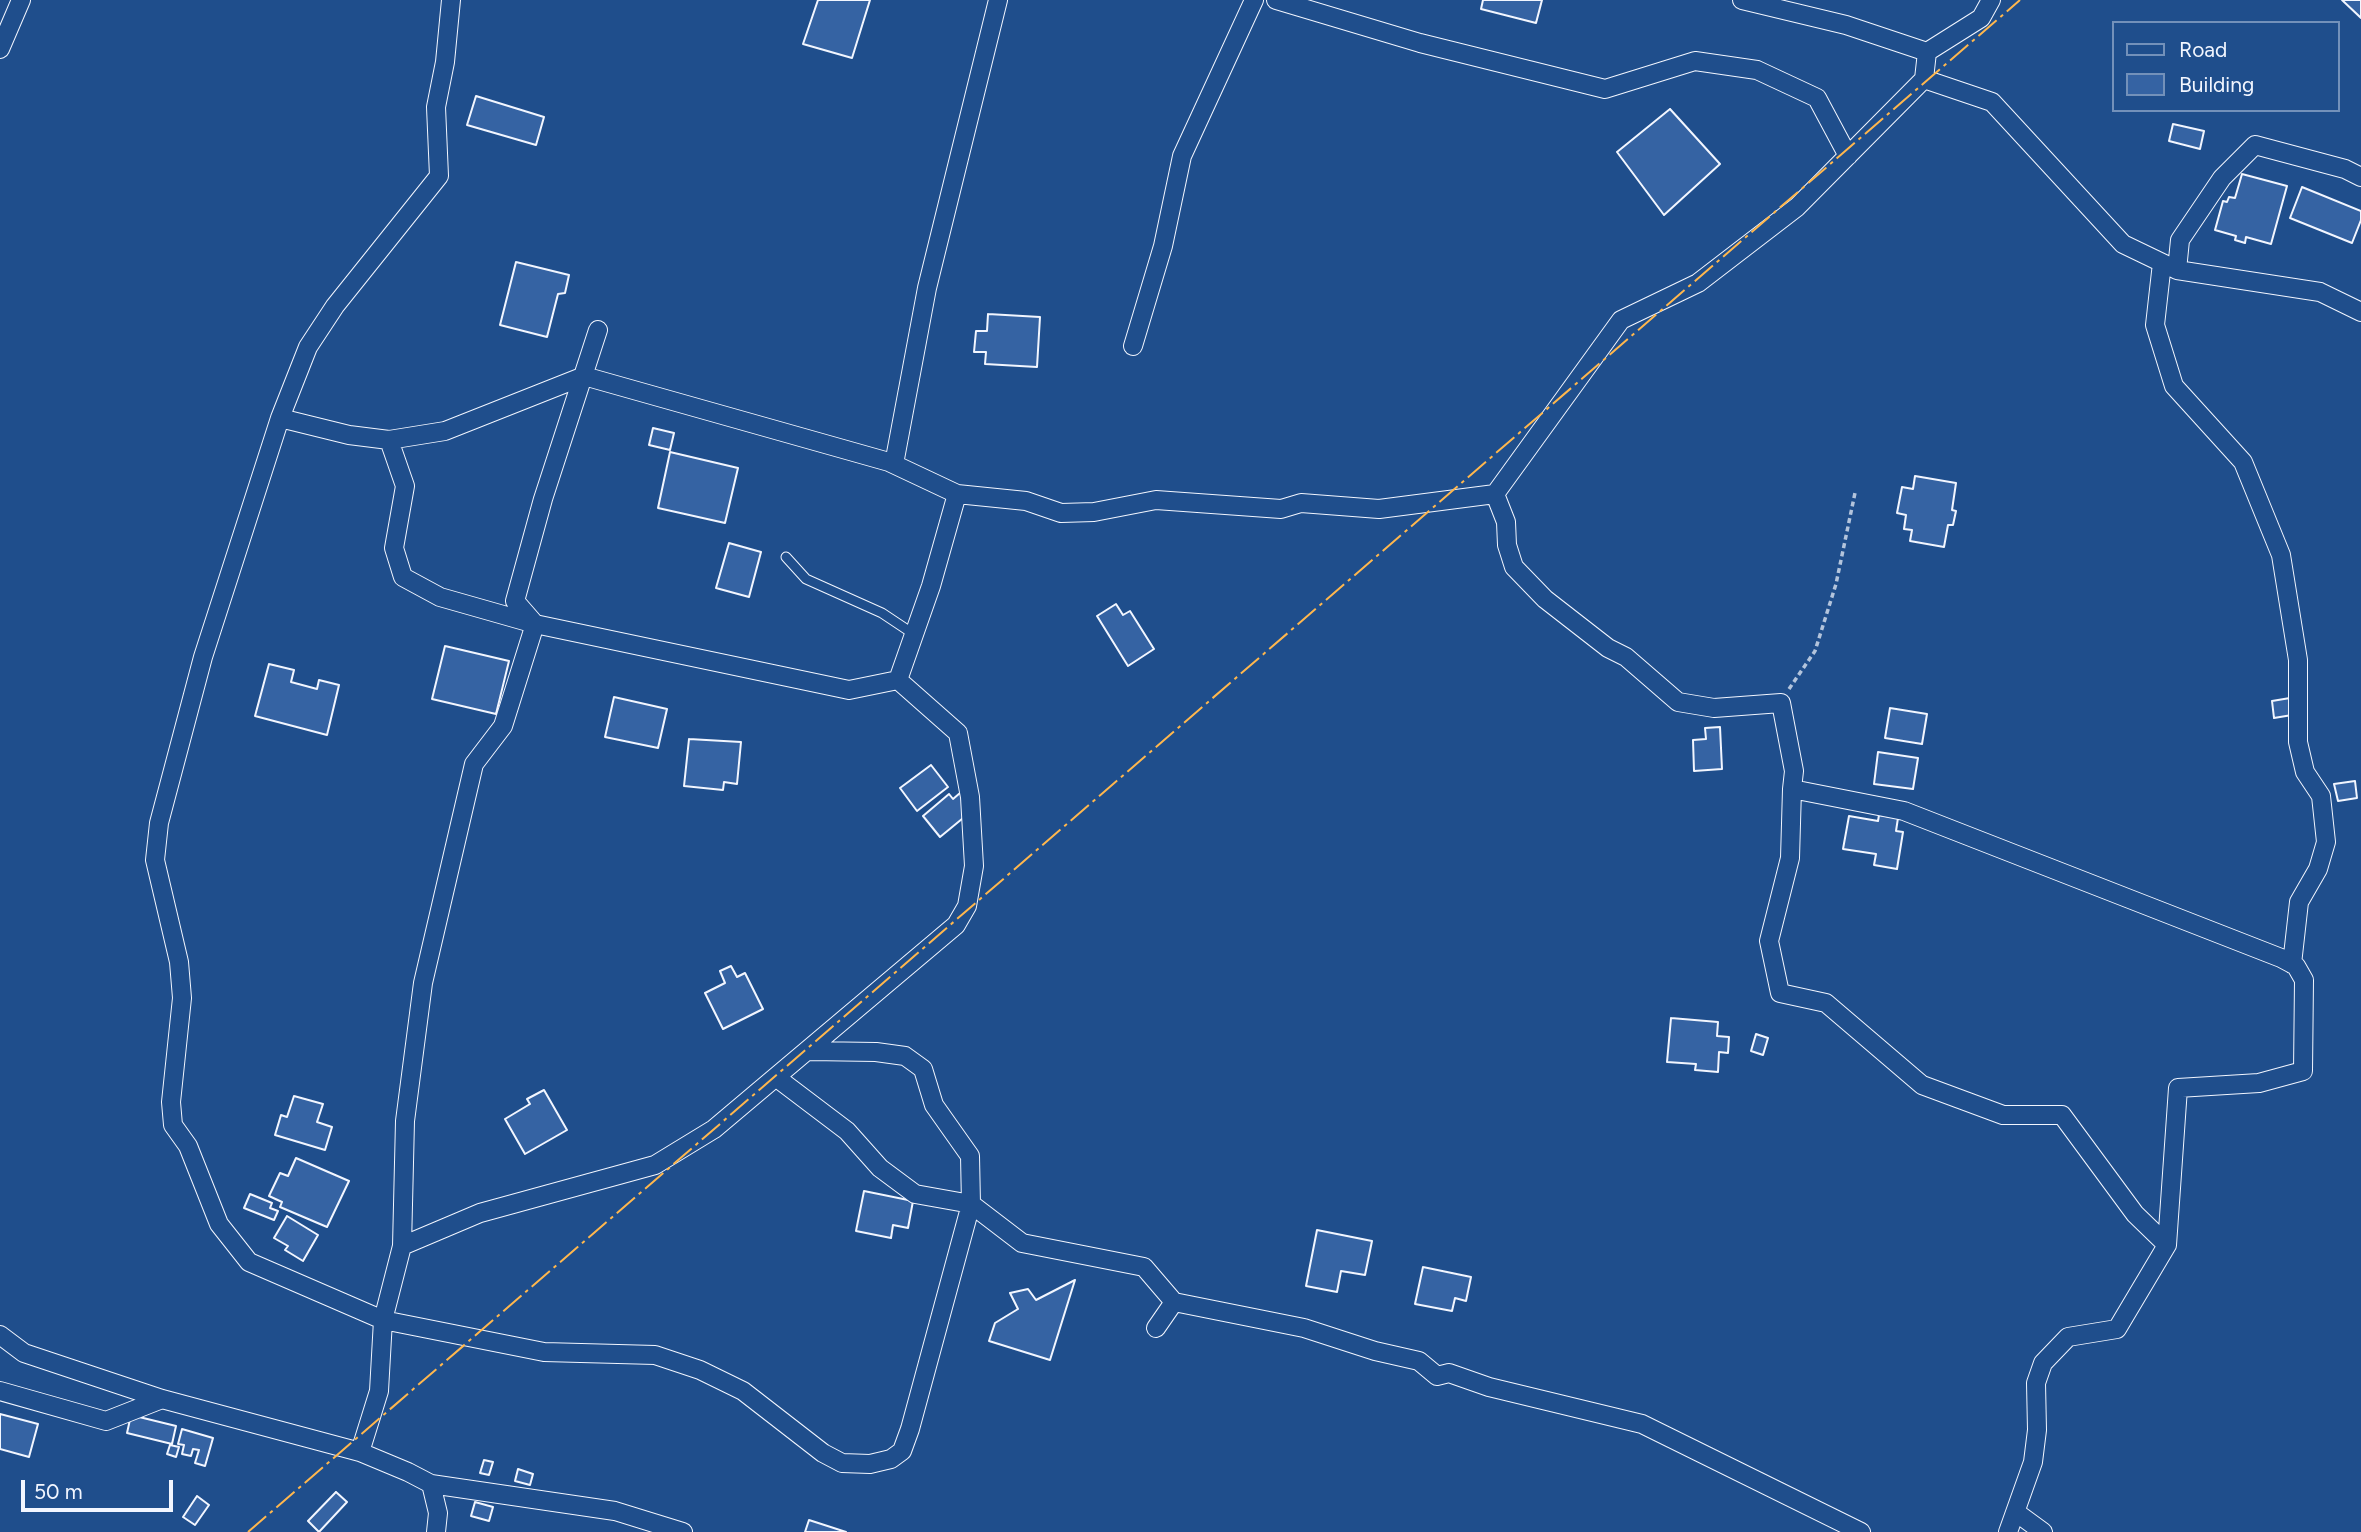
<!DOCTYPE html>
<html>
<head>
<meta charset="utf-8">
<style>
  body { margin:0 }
  #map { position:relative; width:2361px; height:1532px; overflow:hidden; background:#1f4e8c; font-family:Figtree,sans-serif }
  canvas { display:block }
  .legend { position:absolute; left:2112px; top:21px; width:228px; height:91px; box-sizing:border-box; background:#1f4e8c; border:2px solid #7391ba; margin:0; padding:9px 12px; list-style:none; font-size:21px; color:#f2f6ff }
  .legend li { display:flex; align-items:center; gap:14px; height:35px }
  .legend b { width:35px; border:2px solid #7391ba }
  .scale { position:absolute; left:21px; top:1480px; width:152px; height:32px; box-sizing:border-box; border:4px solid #f2f6ff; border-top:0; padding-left:9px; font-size:21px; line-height:24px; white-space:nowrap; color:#f2f6ff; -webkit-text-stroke:5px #1f4e8c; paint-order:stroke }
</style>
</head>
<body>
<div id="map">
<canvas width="2361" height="1532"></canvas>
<ul class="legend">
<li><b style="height:9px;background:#1f4e8c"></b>Road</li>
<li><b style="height:19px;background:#3563a3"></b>Building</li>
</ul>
<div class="scale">50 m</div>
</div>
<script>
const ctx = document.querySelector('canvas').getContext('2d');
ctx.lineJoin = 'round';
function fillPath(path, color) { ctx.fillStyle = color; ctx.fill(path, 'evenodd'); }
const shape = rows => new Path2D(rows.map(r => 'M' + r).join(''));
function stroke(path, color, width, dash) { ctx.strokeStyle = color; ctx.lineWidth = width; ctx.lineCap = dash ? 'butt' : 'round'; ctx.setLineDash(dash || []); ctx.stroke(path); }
const building = shape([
  [818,0,870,0,852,58,803,44,818,0],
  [1483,0,1542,0,1536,23,1481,9,1483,0],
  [2342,0,2361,0,2361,18,2342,0],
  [476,96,544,117,536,145,467,125,476,96],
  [1670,109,1720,164,1664,215,1617,152,1670,109],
  [2173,124,2204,131,2200,149,2169,141,2173,124],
  [2242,174,2287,186,2271,244,2246,237,2245,243,2235,240,2236,236,2215,230,2223,201,2227,202,2229,197,2235,198,2242,174],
  [2302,187,2361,211,2361,220,2352,243,2290,218,2302,187],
  [516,262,569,275,565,293,558,294,547,337,500,325,516,262],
  [988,314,1040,317,1037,367,985,364,986,352,974,352,976,331,987,331,988,314],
  [653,428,674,433,670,450,649,445,653,428],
  [670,452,738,468,725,523,658,508,670,452],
  [1915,476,1956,483,1952,510,1956,511,1953,525,1948,525,1944,547,1910,541,1912,530,1904,529,1906,515,1897,513,1902,487,1913,489,1915,476],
  [729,543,761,552,749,597,716,588,729,543],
  [1116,604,1123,615,1130,611,1154,649,1128,666,1097,616,1116,604],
  [445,646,509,661,496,714,432,699,445,646],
  [269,664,294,670,291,682,317,689,319,680,339,685,327,735,255,716,269,664],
  [614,697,667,709,658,748,605,737,614,697],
  [2290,698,2292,715,2274,718,2272,701,2290,698],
  [1890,708,1927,714,1922,744,1885,738,1890,708],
  [1720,727,1722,769,1694,771,1693,740,1706,739,1705,728,1720,727],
  [689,739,741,742,737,784,724,782,723,790,684,786,689,739],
  [1878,752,1918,758,1913,789,1874,784,1878,752],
  [931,765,948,787,917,811,900,788,931,765],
  [2355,781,2357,798,2338,801,2334,784,2355,781],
  [960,793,968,802,968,814,940,837,923,816,949,794,953,799,960,793],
  [1879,815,1898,818,1896,831,1903,832,1897,869,1874,865,1876,854,1843,849,1849,816,1878,821,1879,815],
  [731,966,737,977,745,973,763,1009,723,1029,705,993,725,983,720,971,731,966],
  [1671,1018,1718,1022,1717,1036,1729,1037,1728,1053,1719,1052,1718,1072,1695,1070,1696,1064,1667,1062,1671,1018],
  [1756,1034,1768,1038,1763,1055,1751,1051,1756,1034],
  [544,1090,567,1130,525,1154,505,1119,530,1104,527,1099,544,1090],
  [294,1096,323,1104,317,1122,332,1127,325,1150,275,1135,281,1115,287,1117,294,1096],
  [296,1158,349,1181,327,1227,280,1207,282,1202,269,1196,280,1173,288,1176,296,1158],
  [864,1191,913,1201,908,1228,893,1225,891,1238,856,1231,864,1191],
  [250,1194,272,1203,270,1208,278,1211,274,1220,244,1208,250,1194],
  [287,1216,318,1235,303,1261,285,1250,288,1246,274,1238,287,1216],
  [1317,1230,1372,1241,1365,1275,1341,1271,1337,1292,1306,1286,1317,1230],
  [1423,1267,1471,1277,1466,1301,1455,1298,1452,1311,1415,1304,1423,1267],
  [1075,1280,1050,1360,989,1341,995,1323,1018,1309,1010,1293,1028,1289,1036,1300,1075,1280],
  [0,1414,38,1424,29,1457,0,1449,0,1414],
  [131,1415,176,1426,172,1444,127,1433,131,1415],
  [182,1429,213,1438,205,1466,195,1463,199,1450,193,1449,191,1456,182,1454,184,1445,178,1444,182,1429],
  [170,1445,179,1447,176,1457,167,1454,170,1445],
  [484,1460,493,1462,489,1475,480,1473,484,1460],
  [518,1469,533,1474,530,1485,515,1481,518,1469],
  [336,1492,347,1502,319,1532,308,1521,336,1492],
  [197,1496,209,1505,195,1525,183,1517,197,1496],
  [475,1502,493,1507,489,1521,471,1516,475,1502],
  [809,1520,846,1532,805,1532,809,1520]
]);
fillPath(building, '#3563a3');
stroke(building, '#f2f6ff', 2);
const lane = shape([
  [786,557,806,579,882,613,915,635]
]);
const street = shape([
  [451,0,445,62,436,107,439,176,335,306,308,347,280,418,203,657,159,823,155,860,179,962,182,998,171,1102,173,1125,188,1146,219,1224,249,1262,383,1320,544,1352,655,1355,700,1370,743,1391,823,1453,842,1463,870,1464,891,1459,902,1451,910,1429,971,1204,970,1156,934,1105,923,1069,905,1056,876,1052,810,1051],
  [1276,0,1420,43,1605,89,1695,61,1757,70,1817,98,1848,156],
  [1742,0,1846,25,1927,52,1924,79,1797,207,1698,283,1621,320,1495,494,1506,522,1507,545,1514,567,1545,599,1608,648,1626,657,1678,702,1714,708,1781,703,1794,771,1792,789,1904,811,2281,958,2296,966,2304,980,2303,1071,2259,1083,2178,1088,2167,1245,2117,1329,2068,1337,2043,1363,2036,1383,2037,1430,2033,1462,2008,1532],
  [0,49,21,0],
  [1927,52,1981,18,1991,0],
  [1924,79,1992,102,2123,244,2177,270,2320,292,2361,312],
  [2162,263,2155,325,2174,386,2243,462,2281,555,2298,660,2298,742,2305,772,2321,796,2326,842,2318,869,2299,902,2292,964],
  [2177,270,2180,240,2222,178,2255,145,2345,169,2361,177],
  [1133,346,1163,246,1182,156,1254,0],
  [280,418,349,435,389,440,445,431,584,376,889,462,957,494,1026,501,1061,513,1094,512,1156,500,1281,509,1301,503,1379,509,1495,494],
  [389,440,405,486,394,548,403,577,440,597,535,624,849,690,898,680],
  [894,464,927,288,998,0],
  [1792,789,1790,858,1769,941,1780,993,1826,1003,1922,1085,2003,1115,2062,1115,2135,1214,2167,1245],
  [777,1078,847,1131,880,1168,915,1194,971,1204,1022,1243,1144,1267,1174,1302,1304,1328,1375,1351,1419,1361,1437,1376,1449,1373,1489,1387,1642,1424,1861,1532],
  [402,1246,480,1213,655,1165,714,1129,956,925,967,906,974,866,970,797,958,733,898,680,931,586,957,494],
  [1156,1328,1174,1302],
  [0,1335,24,1353,162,1399,360,1452,408,1472,431,1484,438,1513,436,1532],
  [0,1391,106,1421,162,1399],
  [360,1452,379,1391,383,1320,402,1246,405,1121,423,983,474,764,503,726,535,624,515,601,543,499,598,330],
  [431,1484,615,1511,683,1532],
  [2017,1513,2043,1532]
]);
stroke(lane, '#f2f6ff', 11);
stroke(street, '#f2f6ff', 20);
stroke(shape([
  [1789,689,1815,651,1836,584,1855,493]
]), '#b3c4dc', 3.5, [5, 3.5]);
stroke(lane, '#1f4e8c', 9);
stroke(street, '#1f4e8c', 18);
stroke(shape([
  [248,1532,2020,0]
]), '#ffb74d', 2, [24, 5, 3.5, 5]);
</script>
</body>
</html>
